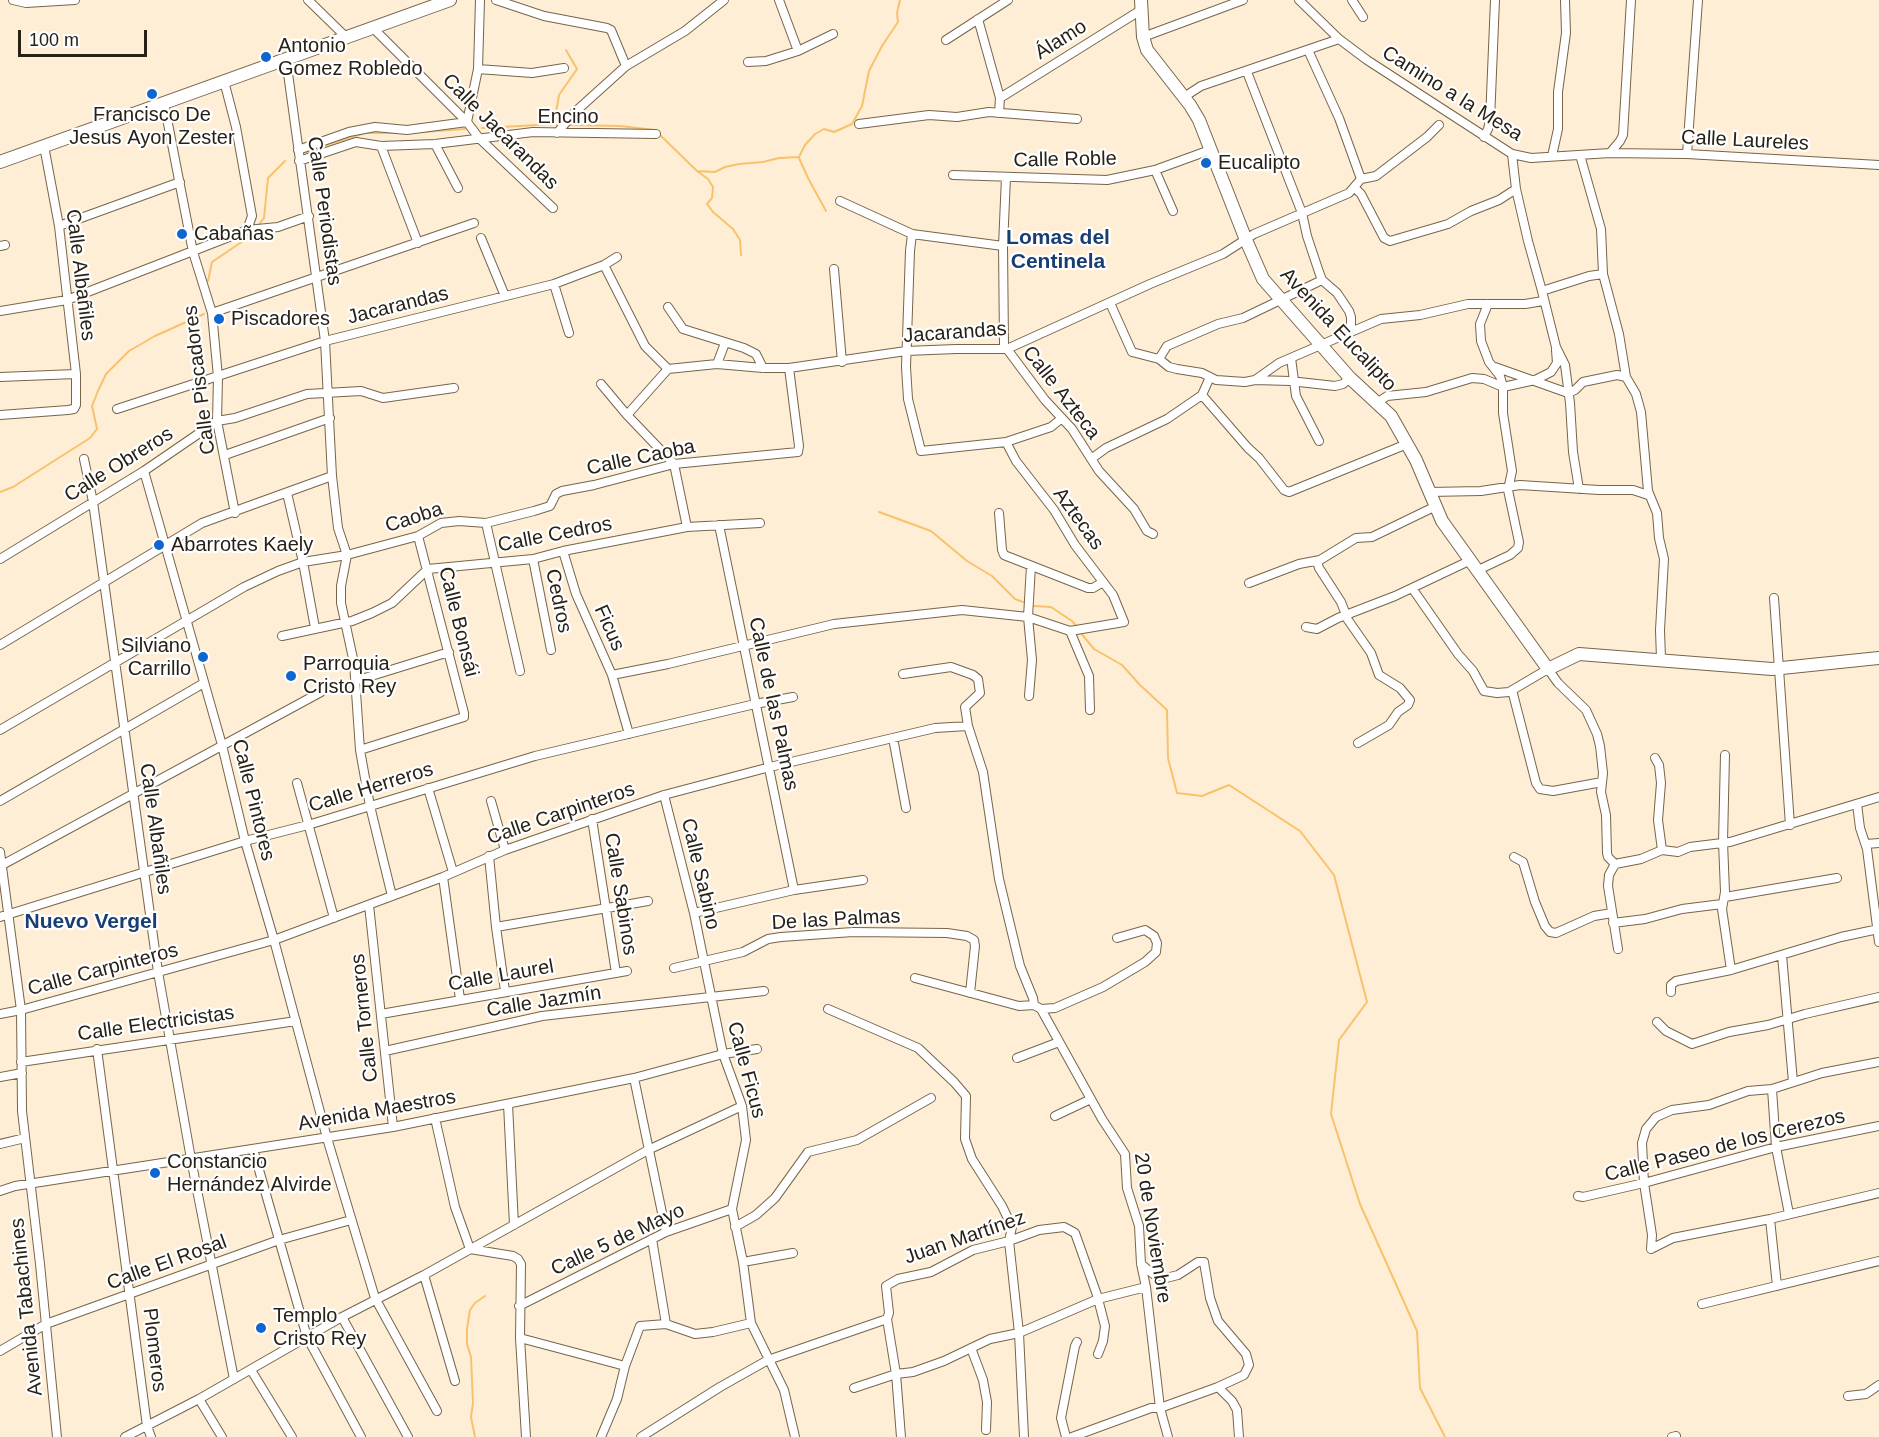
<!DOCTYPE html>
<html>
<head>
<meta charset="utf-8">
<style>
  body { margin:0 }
  #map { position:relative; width:1879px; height:1437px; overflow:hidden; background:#feeed6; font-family:Arial,sans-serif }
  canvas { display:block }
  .scale { position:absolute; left:18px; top:30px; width:129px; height:27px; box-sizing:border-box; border:3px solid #282116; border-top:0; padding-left:8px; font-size:18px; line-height:21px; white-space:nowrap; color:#282116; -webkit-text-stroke:4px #fff; paint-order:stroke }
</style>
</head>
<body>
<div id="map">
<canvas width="1879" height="1437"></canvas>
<div class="scale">100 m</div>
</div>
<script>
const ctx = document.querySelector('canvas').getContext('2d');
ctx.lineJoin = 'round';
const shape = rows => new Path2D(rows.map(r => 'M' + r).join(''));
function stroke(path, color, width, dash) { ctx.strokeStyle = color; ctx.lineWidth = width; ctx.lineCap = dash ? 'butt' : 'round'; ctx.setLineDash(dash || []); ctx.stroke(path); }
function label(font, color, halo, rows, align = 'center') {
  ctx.font = font + ' Arial,sans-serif'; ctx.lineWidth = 4.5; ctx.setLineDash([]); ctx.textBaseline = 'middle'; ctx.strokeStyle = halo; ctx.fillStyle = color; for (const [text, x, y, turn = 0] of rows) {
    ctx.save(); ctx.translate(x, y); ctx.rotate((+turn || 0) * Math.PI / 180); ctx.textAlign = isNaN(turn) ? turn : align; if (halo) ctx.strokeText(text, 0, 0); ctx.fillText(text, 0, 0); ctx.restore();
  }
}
stroke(shape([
  [551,125,555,118,559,95,577,69,566,50],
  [568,125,620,126,655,130],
  [482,128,557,124],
  [423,132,465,129],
  [659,134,697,171,708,179,713,187,712,198,707,204,713,212,733,229,740,240,741,255],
  [323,146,365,133,393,133],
  [307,152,318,147],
  [799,158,808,178,826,211],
  [697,171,715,172,725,167,739,164,763,162,779,158,799,157,805,145,815,134,824,129,834,132,852,124,862,106,869,71,882,46,898,22,897,13,900,0],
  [257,227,264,218,268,178,285,161],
  [208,281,212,262,252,235],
  [0,492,13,487,90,438,97,429,92,406,98,391,106,374,129,351,155,336,204,314],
  [879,512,931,531,967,561,992,576,1015,599,1034,606,1051,607,1072,621,1077,627],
  [1080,632,1094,649,1122,665,1140,685,1167,710,1168,758,1177,793,1202,796,1229,785,1300,831,1334,875,1367,1002,1339,1040,1331,1114,1360,1204,1417,1331,1420,1388,1445,1437],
  [475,1437,471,1417,473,1403,471,1357,467,1344,467,1329,470,1310,475,1303,485,1296]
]), '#f8c26c', 2);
const street = shape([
  [13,0,26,3,75,0],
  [308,0,346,37],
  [496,0,544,16,607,28,611,30,626,66],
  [779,0,798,51],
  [1299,0,1339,39,1367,60,1512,154,1531,158,1610,153,1687,154,1879,165],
  [1352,0,1363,17],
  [978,19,1000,98,999,113],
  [373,28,467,122,479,138,553,208],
  [1143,37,1243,0],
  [946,40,1008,0],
  [1308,50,1339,118,1361,179],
  [286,59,325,341,332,476,338,528,347,555,341,586,341,603,354,663,360,750,370,806,392,896],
  [748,62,766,61,798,51,833,34],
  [478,69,532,73,564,68],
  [1247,72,1302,213,1307,236,1319,272,1322,280,1337,293,1349,311,1351,317,1351,331],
  [224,81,236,127,252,216,247,230],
  [1184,97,1201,86,1339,39],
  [1000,98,1141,10],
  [164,103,193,252,212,313,218,377,217,421,235,513],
  [859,124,929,115,957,117,989,112,1077,119],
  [557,133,575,112,626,66,685,31,724,0],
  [1484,137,1488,129,1490,120,1495,0],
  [435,144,458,188],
  [381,146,418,243],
  [298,150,349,132,375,127,407,130,467,122,478,69,480,0],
  [1610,153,1620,141,1623,135,1631,0],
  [1512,154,1516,189,1528,241,1542,291,1556,347,1565,365,1570,403,1573,452,1579,489],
  [1687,154,1698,0],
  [1580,155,1601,229,1603,274,1619,334,1626,377,1636,394,1641,412,1648,491,1657,513,1659,538,1664,559,1660,630,1661,659],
  [1552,156,1558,129,1558,92,1566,33,1565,0],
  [299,161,356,142,381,146,435,144,533,132,656,134],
  [1155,170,1173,211],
  [953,175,1107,180,1155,170,1210,150],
  [1006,177,1003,246,1004,345,1045,400,1072,429,1099,471,1134,509,1147,531,1153,534],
  [1355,188,1361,194,1384,238,1390,241,1448,224,1471,211,1499,200,1516,189],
  [840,201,912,234,1003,246],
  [59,226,180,182],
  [912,234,910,251,906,367,908,399,921,451,1006,442,1051,427,1062,418],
  [481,238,505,296],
  [0,246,5,245],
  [604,265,645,346,668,369,717,364,763,368,789,368,906,351,956,349,1007,349,1150,284,1223,254,1254,234,1349,193,1361,179,1376,176,1427,137,1439,125],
  [834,269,842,362],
  [554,284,569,333],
  [1542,291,1589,276,1603,274],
  [1110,303,1132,352,1159,359,1169,367,1177,369,1202,373,1216,380,1245,382,1255,380,1279,363,1381,319,1420,315,1468,304,1525,304,1543,301],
  [1488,304,1480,324,1481,341,1489,362,1500,376,1503,387,1535,380,1551,372,1557,363,1556,350],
  [668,307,683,329,744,348,756,354,763,368],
  [0,311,67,300,247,230,278,227,309,216],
  [212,313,474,223],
  [1291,358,1296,396,1319,441],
  [1159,359,1167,346,1218,324,1243,318,1322,280],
  [717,364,725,343],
  [1495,367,1568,393],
  [668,369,627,415,674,464],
  [0,377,76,374],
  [1255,380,1290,381,1335,386,1343,384,1350,378],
  [601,384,627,415],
  [1568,393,1575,390,1583,382,1617,375,1626,377],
  [1202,395,1248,448,1259,458,1284,490,1289,492,1407,444],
  [1377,403,1387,396,1426,392,1472,378,1484,379,1503,387,1503,413,1512,471,1508,490,1519,542,1518,548,1510,555,1476,571],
  [117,409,325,341,554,284,604,265,617,257],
  [0,415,68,410,74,409,76,405,76,374,59,226,44,146],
  [225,455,330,418],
  [84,459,93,502,158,972,191,1159,234,1379],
  [1091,459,1106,448,1167,419,1202,395,1210,377],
  [674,464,687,527],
  [144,471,222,745,245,841,274,940,327,1138,375,1298,437,1411],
  [1429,492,1481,491,1520,485,1599,490,1633,490,1648,495],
  [287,493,303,562,315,628],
  [999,513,1002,550,1004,555,1088,588,1093,588,1103,582],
  [486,523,520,671],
  [719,525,794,890],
  [563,551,576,594,612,675,629,734],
  [0,559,144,471,217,421,235,418,307,394,361,391,383,398,454,388],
  [533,559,551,650],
  [1317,561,1319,568,1341,602,1348,620,1371,653,1379,675,1400,688,1410,700,1408,705,1398,712,1389,725,1358,743],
  [1249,583,1299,564,1320,560,1356,538,1372,537,1434,507],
  [1412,588,1458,654,1473,671,1484,691,1497,693,1509,692,1548,669,1558,683,1586,710,1597,734,1600,746,1603,773,1601,792,1606,815,1607,853,1608,857,1615,864],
  [1774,598,1790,825],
  [1306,627,1317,629,1338,618,1395,596,1469,561],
  [1070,631,1089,676,1090,710],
  [282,636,352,621,372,613,392,603,428,569,533,559,563,551,687,527,760,523],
  [0,645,202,523,332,476],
  [903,674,951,667,973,675,978,679,980,693,965,707,968,726],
  [612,675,668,664,834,624,962,610,1028,617,1070,631,1124,622,1113,595,1075,545,1054,510,1016,461,1006,442],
  [355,681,449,652],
  [1512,690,1536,783,1540,789,1553,791,1602,782],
  [1029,696,1032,660,1028,617,1031,566],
  [0,730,244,587,278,571,303,562,347,555,418,536,441,523,459,521,486,523,534,511,550,506,556,494,562,491,594,485,674,464,798,452,799,446,789,368],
  [893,738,906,808],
  [360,750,464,717,464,713,418,536],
  [1725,755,1723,842,1725,892,1722,909,1731,970],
  [1655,758,1659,765,1661,783,1658,820,1662,850],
  [297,783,334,918],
  [428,788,453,872],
  [664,795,694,913,723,1054,742,1106,746,1140,732,1209,743,1262,751,1323,784,1390,795,1437],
  [0,801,204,683],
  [491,801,505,850],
  [1857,804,1860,828,1867,849,1879,942],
  [592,819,616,973],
  [1866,844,1879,843],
  [0,852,21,1010,22,1111,40,1264,57,1437],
  [489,856,496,927,505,991],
  [1514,857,1523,862,1535,902,1545,926,1550,932,1556,933,1594,916,1612,913],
  [1615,864,1641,859,1662,850,1678,852,1690,847,1730,842,1879,797],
  [1615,864,1609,875,1608,886,1618,949],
  [2,865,321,692],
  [443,877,460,999],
  [1725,897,1837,878],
  [369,905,393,1127],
  [694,913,794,890,863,880],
  [0,917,245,841,308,825,535,756,755,704,793,697],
  [1613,923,1645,919,1682,909,1722,904],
  [496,927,648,901],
  [1782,955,1793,1082],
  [674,968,743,952,768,939,781,937,853,932,947,933,967,936,974,940,975,946,970,993],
  [915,978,1019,1006,1034,1005,1041,1009,1055,1008,1103,987,1145,962,1156,952,1157,943,1154,936,1145,930,1117,938],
  [1671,992,1671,985,1676,981,1731,970,1841,937,1879,929],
  [828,1009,918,1048,954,1082,966,1096,965,1139,972,1159,1002,1206,1012,1227,1009,1241,1019,1333,1024,1437],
  [1041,1009,1102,1119,1125,1154,1127,1188,1139,1226,1141,1264,1146,1287,1160,1408,1168,1437],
  [0,1014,21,1010,274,940,443,877,505,850,664,795,770,767,935,728,968,726,983,772,999,879,1020,966,1033,998,1034,1005],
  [381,1014,627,971],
  [1657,1022,1666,1031,1692,1044,1729,1032,1768,1025,1805,1014,1879,997],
  [97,1049,147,1426,151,1437],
  [385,1051,542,1016,764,991],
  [1017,1058,1059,1042],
  [21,1062,296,1021],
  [0,1077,22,1073],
  [634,1078,666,1232],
  [1772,1089,1776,1147,1789,1214],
  [508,1104,514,1225],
  [1055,1116,1091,1099],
  [435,1118,455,1207,470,1249,513,1256,518,1259,521,1264,520,1338,526,1437],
  [0,1144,25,1138],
  [253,1149,307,1337,361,1437],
  [0,1191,15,1186,393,1127,634,1078,723,1054,757,1049],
  [1578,1196,1583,1197,1644,1183,1776,1147,1879,1126],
  [1770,1219,1777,1286],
  [735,1227,756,1215,775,1198,808,1152,857,1140,931,1098],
  [652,1239,666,1324],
  [1651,1249,1652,1235,1644,1183,1642,1143,1646,1129,1656,1117,1672,1110,1709,1105,1748,1091,1772,1089,1822,1073,1879,1062],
  [1651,1249,1673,1238,1770,1219,1879,1193],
  [743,1262,793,1253],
  [424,1275,455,1381],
  [1702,1304,1879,1261],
  [519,1306,666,1232,732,1209],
  [342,1317,408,1437],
  [887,1319,896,1374,901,1437],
  [520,1338,625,1366],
  [971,1348,983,1380,987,1402,986,1430],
  [0,1351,46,1324,279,1240,351,1220],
  [251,1370,292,1437],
  [1218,1387,1232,1401,1237,1410,1239,1437],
  [854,1388,896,1374,913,1372,944,1361,990,1339,1019,1333,1098,1299,1146,1287],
  [1848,1396,1866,1394,1879,1385],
  [199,1399,222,1437],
  [125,1437,199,1399,342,1317,424,1275,648,1150,742,1106],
  [601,1437,617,1399,625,1366,640,1326,666,1324,695,1334,713,1332,751,1323],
  [641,1437,720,1387,768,1360,887,1319,889,1313,886,1286,898,1279,931,1272,973,1250,1009,1241,1039,1230,1064,1227,1075,1233,1097,1295,1105,1326,1103,1341,1098,1354],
  [1066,1437,1061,1418,1075,1346,1077,1342],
  [1072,1437,1151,1408,1160,1408,1218,1387,1244,1375,1249,1365,1246,1354,1218,1321,1210,1298,1204,1262,1198,1262,1178,1275,1166,1278,1153,1274,1141,1264],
  [1672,1437,1676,1436]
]);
const secondary = shape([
  [1141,0,1143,37,1147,50,1190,105,1199,120,1246,240,1263,279,1350,378,1391,416,1416,460,1442,521,1548,669,1579,654,1772,669,1879,658],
  [0,162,450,0]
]);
stroke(street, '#76654b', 10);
stroke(secondary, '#76654b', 14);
stroke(street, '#fff', 8);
stroke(secondary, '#fff', 12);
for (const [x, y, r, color] of [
  [266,57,6,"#0f66cf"],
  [152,94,6,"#0f66cf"],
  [1206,163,6,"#0f66cf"],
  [182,234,6,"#0f66cf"],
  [219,319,6,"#0f66cf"],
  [159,545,6,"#0f66cf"],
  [203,657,6,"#0f66cf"],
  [291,676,6,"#0f66cf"],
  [155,1173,6,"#0f66cf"],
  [261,1328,6,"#0f66cf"]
]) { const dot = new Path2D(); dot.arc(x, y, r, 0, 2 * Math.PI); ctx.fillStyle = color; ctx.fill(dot); stroke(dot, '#fff', 2); }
label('20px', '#282116', '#fff', [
  ["Álamo",1061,40,-32],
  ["Camino a la Mesa",1452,94,32],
  ["Encino",568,117],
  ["Calle Jacarandas",500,132,45],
  ["Calle Laureles",1745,141,3],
  ["Calle Roble",1065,160,-1],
  ["Calle Periodistas",324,211,82],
  ["Calle Albañiles",80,275,83],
  ["Jacarandas",398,306,-14],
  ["Avenida Eucalipto",1338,330,47],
  ["Jacarandas",955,333,-4],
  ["Calle Piscadores",200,380,-97],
  ["Calle Azteca",1061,393,52],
  ["Calle Caoba",641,458,-12],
  ["Calle Obreros",119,465,-32],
  ["Caoba",414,518,-18],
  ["Aztecas",1078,519,54],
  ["Calle Cedros",555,535,-11],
  ["Cedros",558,601,78],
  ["Calle Bonsái",458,622,76],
  ["Ficus",609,628,66],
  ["Calle de las Palmas",773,704,78],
  ["Calle Herreros",371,788,-17],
  ["Calle Pintores",253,800,76],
  ["Calle Carpinteros",561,814,-19],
  ["Calle Albañiles",155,829,82],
  ["Calle Sabino",700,874,77],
  ["Calle Sabinos",620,894,81],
  ["De las Palmas",836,920,-3],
  ["Calle Carpinteros",103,970,-15],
  ["Calle Laurel",501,976,-10],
  ["Calle Jazmín",544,1002,-9],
  ["Calle Torneros",365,1018,-96],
  ["Calle Electricistas",156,1024,-8],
  ["Calle Ficus",746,1070,75],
  ["Avenida Maestros",377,1111,-10],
  ["Calle Paseo de los Cerezos",1725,1146,-14],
  ["20 de Noviembre",1152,1228,81],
  ["Juan Martínez",965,1238,-19],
  ["Calle 5 de Mayo",618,1240,-25],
  ["Calle El Rosal",167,1263,-20],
  ["Avenida Tabachines",27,1307,-96],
  ["Plomeros",154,1350,83]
]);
label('20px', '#282116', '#fff', [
  ["Antonio",278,46],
  ["Gomez Robledo",278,69],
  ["Francisco De",152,115,"center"],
  ["Jesus Ayon Zester",152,138,"center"],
  ["Eucalipto",1218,163],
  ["Cabañas",194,234],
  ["Piscadores",231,319],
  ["Abarrotes Kaely",171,545],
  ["Silviano",191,646,"right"],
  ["Carrillo",191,669,"right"],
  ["Parroquia",303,664],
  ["Cristo Rey",303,687],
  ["Constancio",167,1162],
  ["Hernández Alvirde",167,1185],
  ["Templo",273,1316],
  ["Cristo Rey",273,1339]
], 'left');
label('bold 21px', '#183e72', '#fff', [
  ["Lomas del",1058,238],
  ["Centinela",1058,262],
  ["Nuevo Vergel",91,922]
]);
</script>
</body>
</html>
